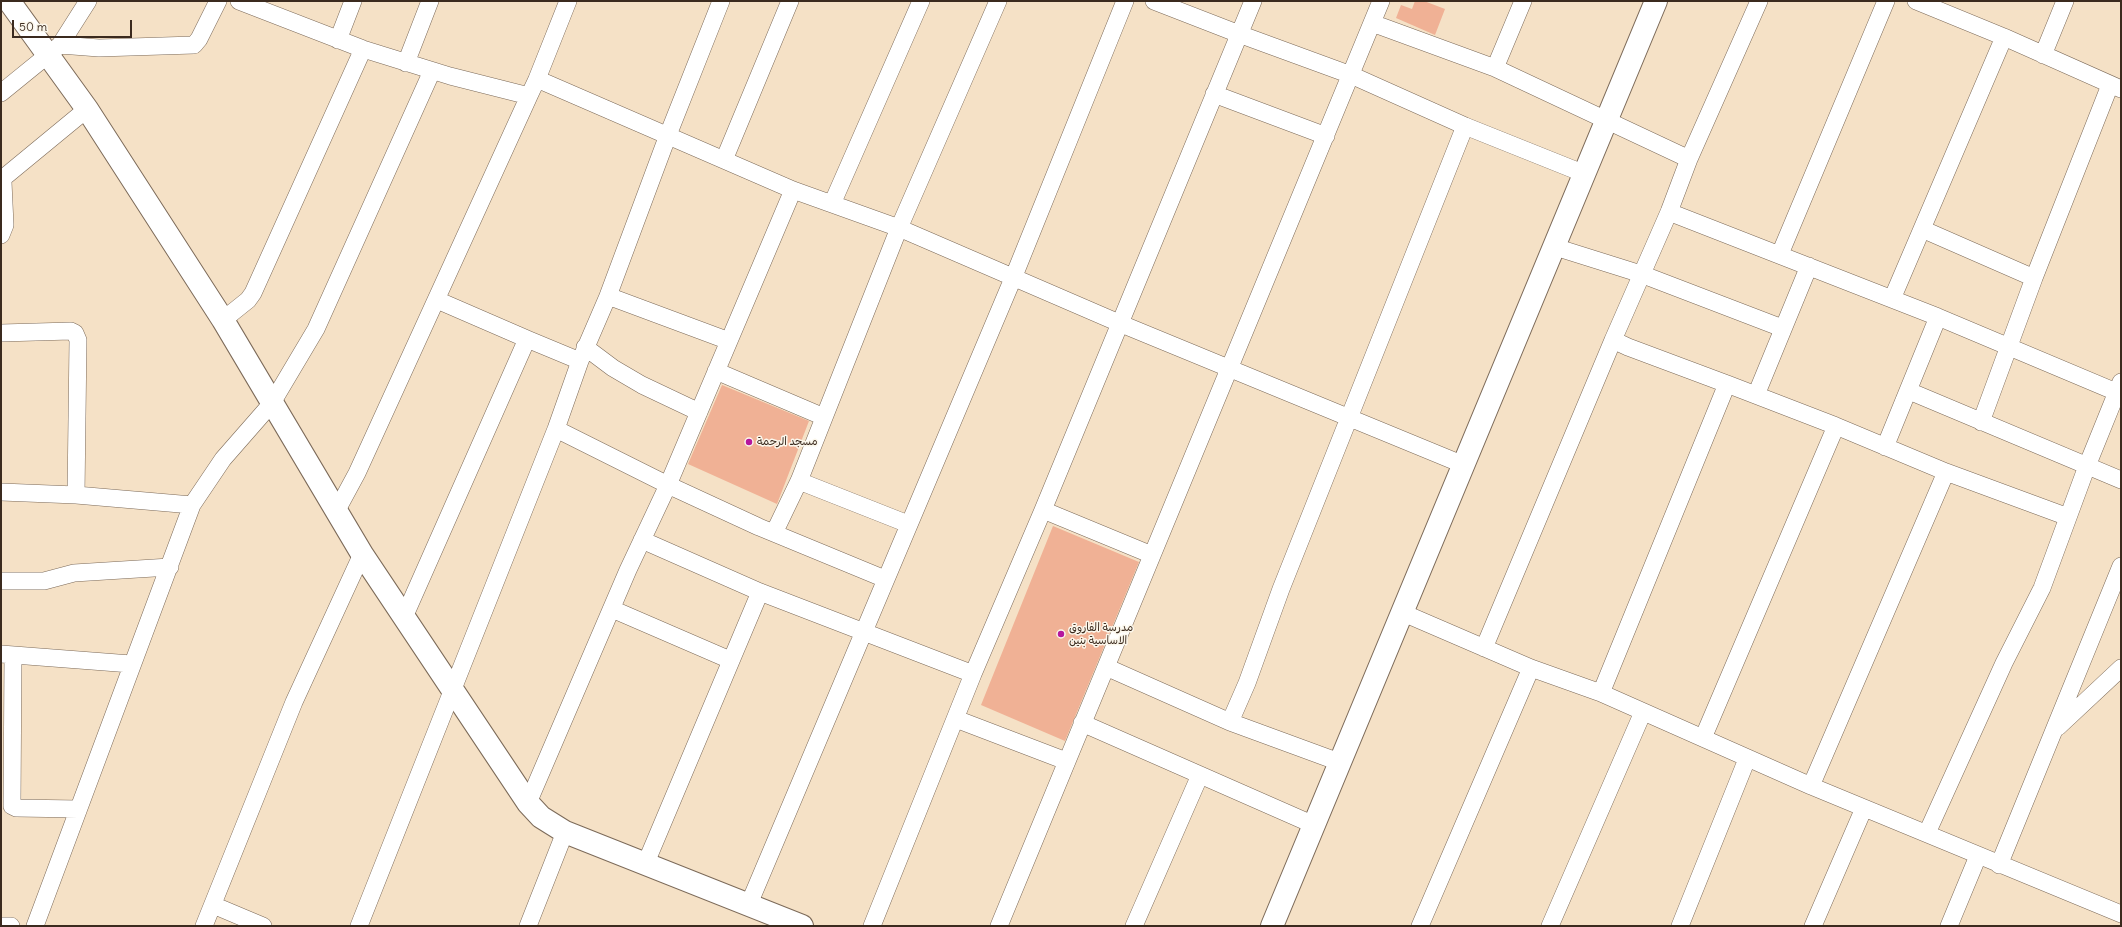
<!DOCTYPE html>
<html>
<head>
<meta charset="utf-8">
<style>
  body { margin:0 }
  #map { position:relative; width:2122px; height:927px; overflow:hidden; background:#f5e1c6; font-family:Delius,sans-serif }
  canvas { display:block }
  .frame { position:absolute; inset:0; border:2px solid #3b2a1e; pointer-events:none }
  .scale { position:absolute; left:12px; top:20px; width:120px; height:18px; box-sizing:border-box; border:2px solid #3b2a1e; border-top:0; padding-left:5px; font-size:12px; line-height:14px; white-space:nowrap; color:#3b2a1e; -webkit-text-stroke:3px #fbf7ec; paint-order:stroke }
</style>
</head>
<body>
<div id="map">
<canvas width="2122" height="927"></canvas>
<div class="frame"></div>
<div class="scale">50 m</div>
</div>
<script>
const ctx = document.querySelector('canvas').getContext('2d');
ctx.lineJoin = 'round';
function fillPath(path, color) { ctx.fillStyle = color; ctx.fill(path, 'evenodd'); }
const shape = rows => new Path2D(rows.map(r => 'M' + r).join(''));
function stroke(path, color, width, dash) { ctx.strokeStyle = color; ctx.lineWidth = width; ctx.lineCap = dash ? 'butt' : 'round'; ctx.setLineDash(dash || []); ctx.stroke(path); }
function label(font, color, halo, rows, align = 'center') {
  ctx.font = font + ' Delius,"Playpen Sans Arabic",sans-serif'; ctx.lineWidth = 3; ctx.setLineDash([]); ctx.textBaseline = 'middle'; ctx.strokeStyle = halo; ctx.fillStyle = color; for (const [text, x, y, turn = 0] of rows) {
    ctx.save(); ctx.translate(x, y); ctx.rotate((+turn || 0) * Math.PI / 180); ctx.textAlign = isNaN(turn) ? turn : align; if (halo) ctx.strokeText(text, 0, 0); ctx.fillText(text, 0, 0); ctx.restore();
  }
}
fillPath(shape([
  [1415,1,1424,1,1445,9,1435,35,1396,18,1401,5,1412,9],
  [722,385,809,421,777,504,688,464],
  [1053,526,1139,562,1065,741,981,705]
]), '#f0b195');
const street = shape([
  [239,1,363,49,450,76,529,96,537,79,793,190,899,228,1119,323,1464,465],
  [1154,1,1239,34,1351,75,1465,126,1585,174],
  [1916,1,2004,37,2121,89],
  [1372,23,1495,68,1689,159],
  [338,40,353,1],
  [60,45,88,1],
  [2043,55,2065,1],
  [406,63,430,1],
  [1495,68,1523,1],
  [537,79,568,1],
  [1,93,60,45,99,48,194,45,199,39,218,1],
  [1214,94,1326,136],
  [724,160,790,1],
  [1,177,3,182,5,225,1,235],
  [2,179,87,109],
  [832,204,921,1],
  [1669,212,1938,317,2121,394],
  [1922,229,2034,278],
  [1555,247,1641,274,1782,328],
  [1780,254,1886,1],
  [608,296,729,341],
  [1892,299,2004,37],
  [437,300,527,339],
  [223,320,248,300,253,293,363,49],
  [1,333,71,331,75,333,78,340,76,495],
  [1613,340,1669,212,1689,159,1759,1],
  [585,347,613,368,642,385,699,412],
  [580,361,556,429,668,485,759,527,885,579],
  [716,371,824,417],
  [1727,384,1836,426,1946,472,1811,786],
  [1909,391,2121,480],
  [1756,395,1809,266],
  [1981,422,2034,278,2110,85],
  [1885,447,1938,317],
  [1946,472,2068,517],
  [799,481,908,524],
  [1,492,76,495,192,505],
  [337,510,357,473,529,96],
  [1043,510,1152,555],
  [774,533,799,481,899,228,998,1],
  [642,540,760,592,973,674],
  [1,581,44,581,74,573,170,567],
  [612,609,730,660],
  [1401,612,1531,668,1601,693,1811,786,2121,914],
  [405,615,527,339,580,361,608,296,668,135,721,1],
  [1484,648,1613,340,1628,347,1727,384,1601,693],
  [1,654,131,664],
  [13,655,12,806,16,808,78,809],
  [1106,667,1230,722,1339,762],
  [956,719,1066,761],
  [1230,722,1247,683,1281,589,1465,126],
  [1082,723,1314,825],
  [2058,727,2121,668],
  [1703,738,1836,426],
  [528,803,628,570,668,485,793,190],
  [1927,833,2004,663,2042,588,2087,466,2121,382],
  [645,865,760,592],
  [1999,865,2121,566],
  [749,904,1014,276,1125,1],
  [213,905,263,926],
  [1,926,11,926],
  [35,926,192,505,223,459,272,403,316,329,432,71],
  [204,926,294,702,362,554],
  [359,926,556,429],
  [528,926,565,832],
  [872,926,973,674,1043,510,1253,1],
  [999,926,1381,1],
  [1134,926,1200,775],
  [1420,926,1531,668],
  [1550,926,1643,712],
  [1680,926,1747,759],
  [1813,926,1864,808],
  [1949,926,1978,856]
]);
const secondary = shape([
  [9,1,87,109,223,320,362,554,528,803,541,817,565,832,802,926],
  [1272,926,1656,1]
]);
stroke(street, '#7c6a59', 18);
stroke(secondary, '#7c6a59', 24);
stroke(street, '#fff', 17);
stroke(secondary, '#fff', 22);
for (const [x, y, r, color] of [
  [749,442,4,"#b5179e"],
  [1061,634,4,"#b5179e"]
]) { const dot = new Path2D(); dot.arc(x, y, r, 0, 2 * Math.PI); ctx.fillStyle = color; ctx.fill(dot); stroke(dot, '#fbf7ec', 1.5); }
label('11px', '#3b2a1e', '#fbf7ec', [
  ["مسجد الرحمة",757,442],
  ["مدرسة الفاروق",1069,628],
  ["الاساسية بنين",1069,641]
], 'left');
</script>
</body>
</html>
